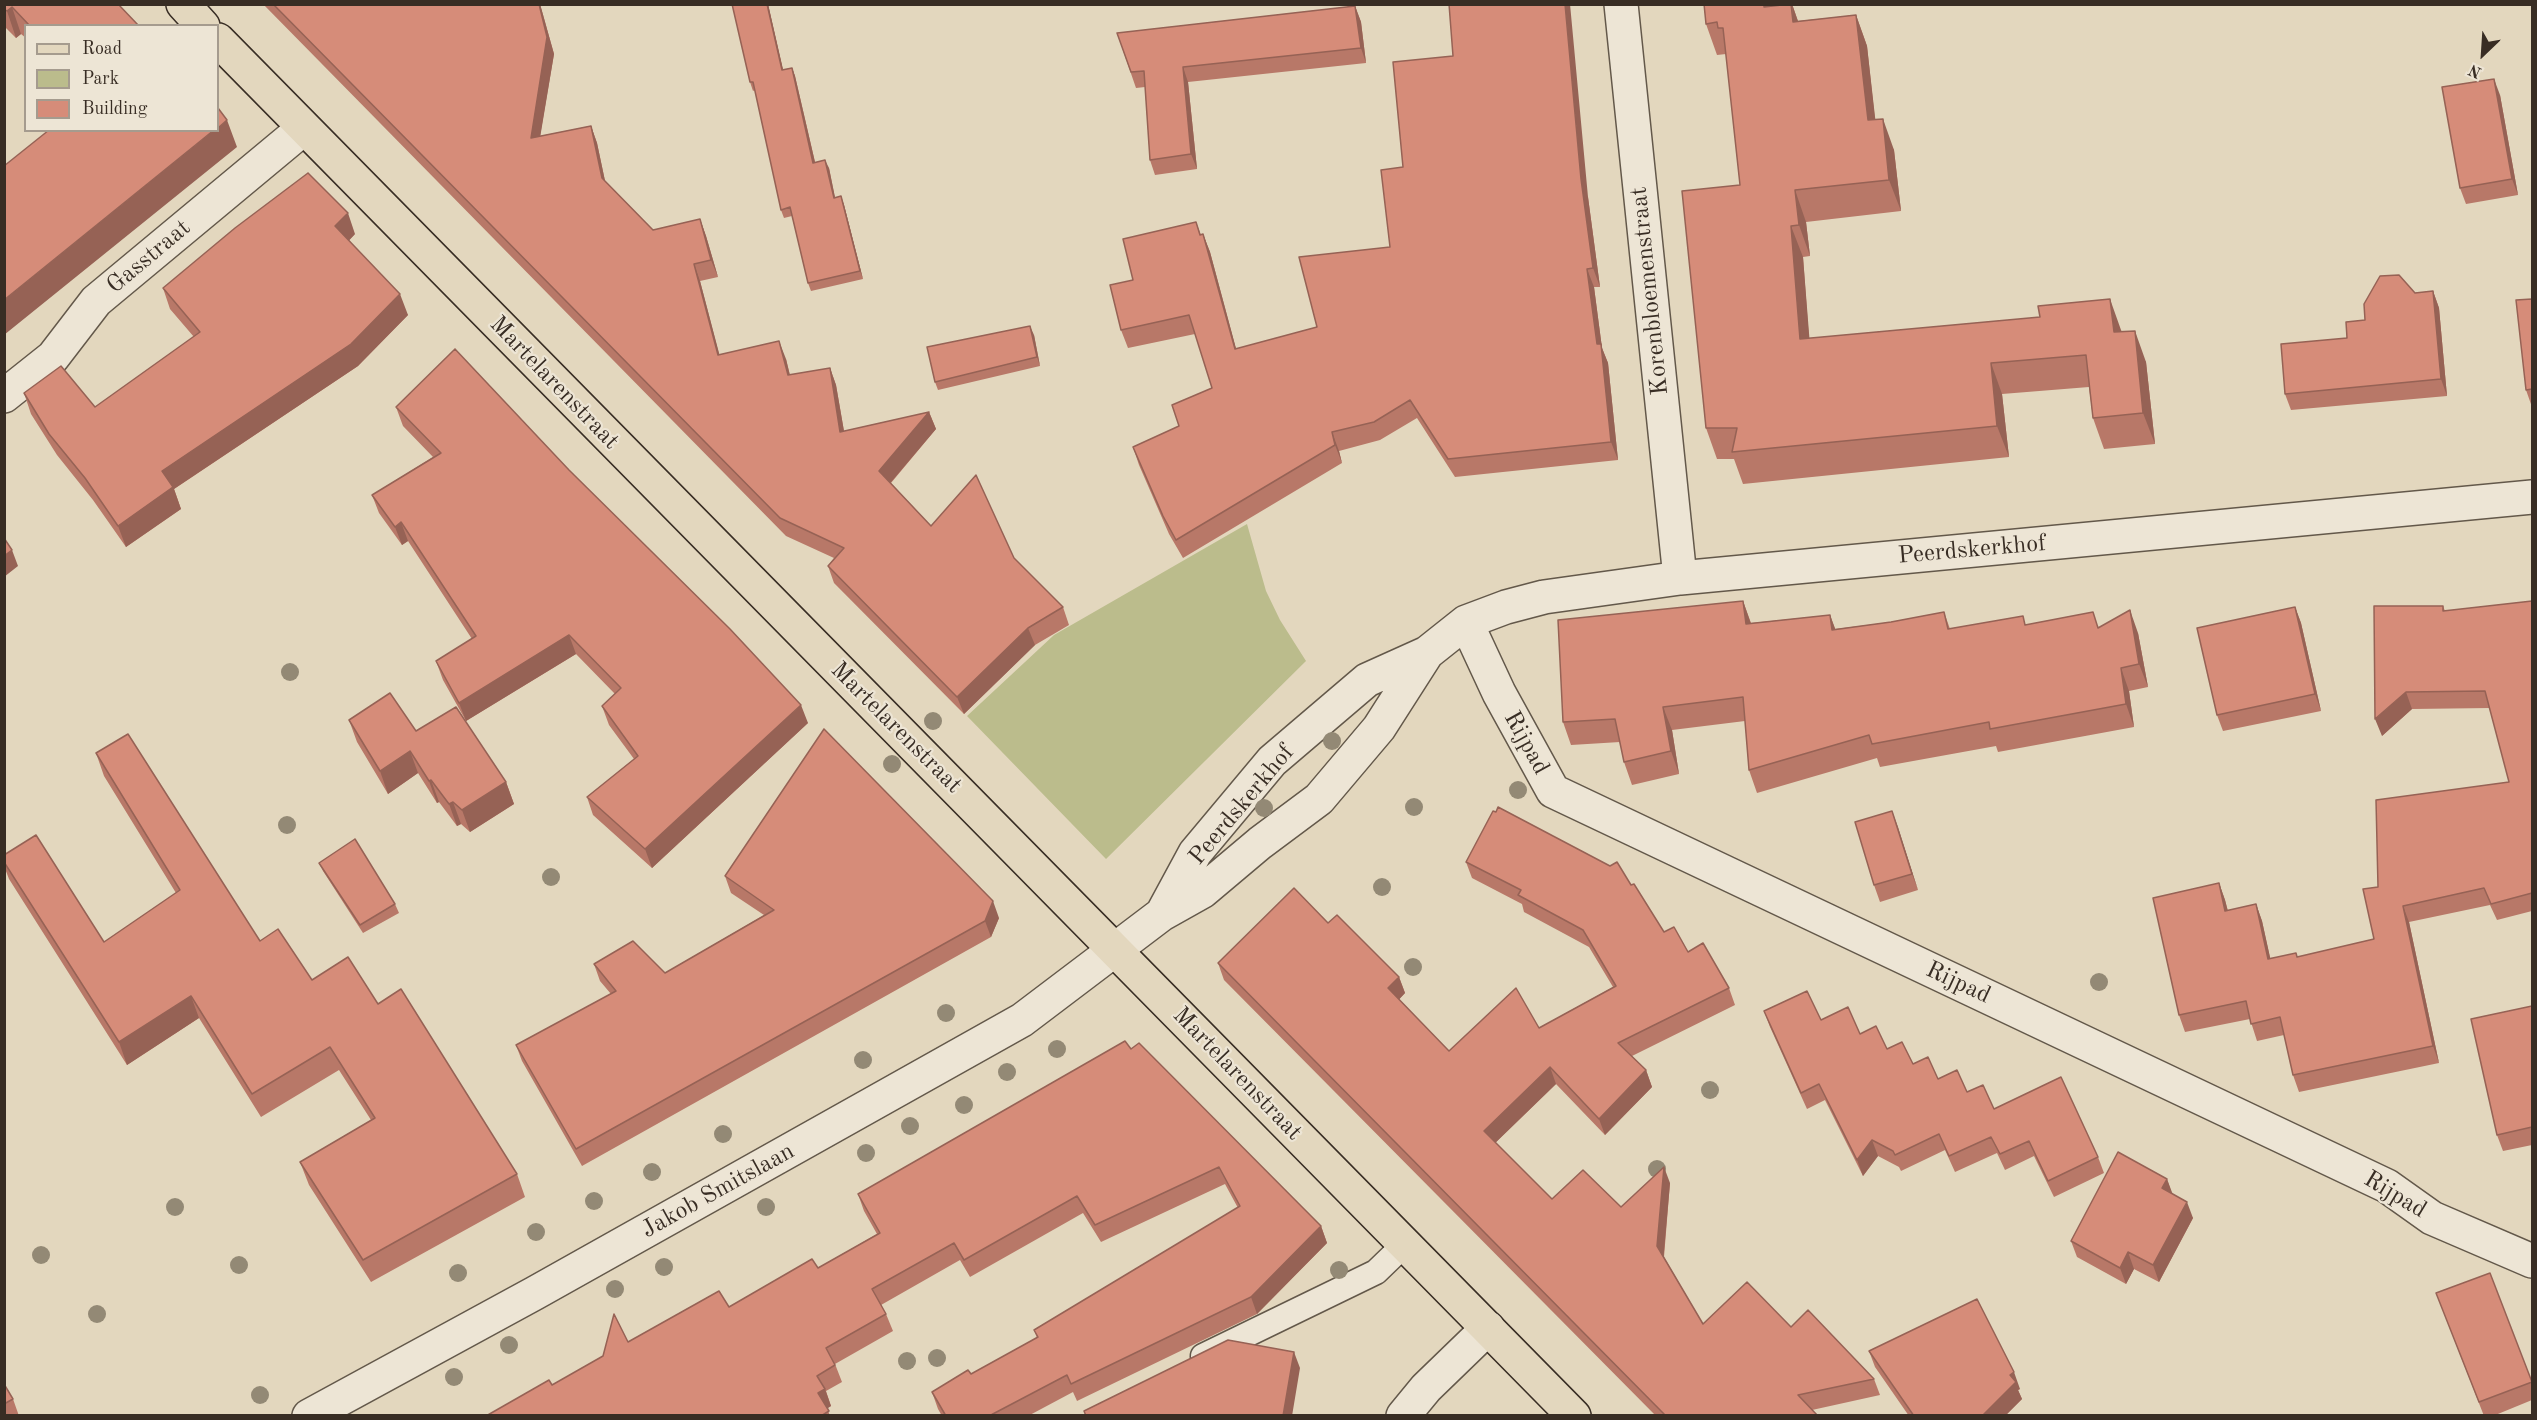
<!DOCTYPE html>
<html>
<head>
<meta charset="utf-8">
<style>
  body { margin:0 }
  #map { position:relative; width:2537px; height:1420px; overflow:hidden; background:#e3d7be; font-family:"Old Standard TT",serif }
  canvas { display:block }
  .frame { position:absolute; inset:0; border:6px solid #382d24; pointer-events:none }
  .legend { position:absolute; left:24px; top:24px; width:195px; height:108px; box-sizing:border-box; background:#ede5d5; border:2px solid #a59b8e; margin:0; padding:8px 10px; list-style:none; font-size:18px; color:#382d24 }
  .legend li { display:flex; align-items:center; gap:12px; height:30px }
  .legend b { width:30px; border:2px solid #a59b8e }
  .north { position:absolute; left:2453px; top:24px; width:60px; height:60px; -webkit-text-stroke:4px #ede5d5; paint-order:stroke; rotate:205deg; font-size:16px; font-weight:700; line-height:24px; text-align:center; color:#382d24 }
  .north::after { content:''; display:block; margin:auto; width:21px; height:27px; background:#382d24; clip-path:polygon(50% 0,100% 100%,50% 72%,0 100%) }
</style>
</head>
<body>
<div id="map">
<canvas width="2537" height="1420"></canvas>
<div class="frame"></div>
<ul class="legend">
<li><b style="height:8px;background:#e3d7be"></b>Road</li>
<li><b style="height:16px;background:#bbbc8c"></b>Park</li>
<li><b style="height:16px;background:#d68c79"></b>Building</li>
</ul>
<div class="north">N</div>
</div>
<script>
const ctx = document.querySelector('canvas').getContext('2d');
ctx.lineJoin = 'round';
function fillPath(path, color) { ctx.fillStyle = color; ctx.fill(path, 'evenodd'); }
const shape = rows => new Path2D(rows.map(r => 'M' + r).join(''));
function stroke(path, color, width, dash) { ctx.strokeStyle = color; ctx.lineWidth = width; ctx.lineCap = dash ? 'butt' : 'round'; ctx.setLineDash(dash || []); ctx.stroke(path); }
function label(font, color, halo, rows, align = 'center') {
  ctx.font = font + ' "Old Standard TT",serif'; ctx.lineWidth = 4.5; ctx.setLineDash([]); ctx.textBaseline = 'middle'; ctx.strokeStyle = halo; ctx.fillStyle = color; for (const [text, x, y, turn = 0] of rows) {
    ctx.save(); ctx.translate(x, y); ctx.rotate((+turn || 0) * Math.PI / 180); ctx.textAlign = isNaN(turn) ? turn : align; if (halo) ctx.strokeText(text, 0, 0); ctx.fillText(text, 0, 0); ctx.restore();
  }
}
fillPath(shape([
  [1247,524,1266,591,1280,620,1306,661,1106,859,967,716,1054,635]
]), '#bbbc8c');
const service = shape([
  [1203,1356,1376,1272,1405,1244]
]);
const minor = shape([
  [1621,4,1680,578],
  [4,396,53,357,96,301,304,128],
  [1466,622,1499,693,1553,791,2387,1186,2432,1218,2532,1261],
  [1162,914,1195,853,1272,761,1367,680,1427,653,1466,622,1506,607,1544,597,1680,578,2532,497],
  [309,1416,535,1293,1022,1020,1162,914,1203,891,1260,843,1319,799,1379,728,1427,653],
  [1403,1416,1426,1388,1488,1328]
]);
const primary = shape([
  [183,4,203,26],
  [218,40,1574,1416]
]);
stroke(service, '#63584a', 27);
stroke(minor, '#63584a', 36);
stroke(primary, '#382d24', 36);
stroke(service, '#ede5d5', 24);
stroke(minor, '#ede5d5', 33);
stroke(primary, '#e3d7be', 33);
ctx.fillStyle = '#938975';
for (const [x, y] of [
  [290,672],
  [933,721],
  [1332,741],
  [892,764],
  [1518,790],
  [1414,807],
  [1264,808],
  [287,825],
  [551,877],
  [1382,887],
  [1413,967],
  [2099,982],
  [946,1013],
  [1057,1049],
  [863,1060],
  [1007,1072],
  [1710,1090],
  [964,1105],
  [910,1126],
  [723,1134],
  [866,1153],
  [1657,1169],
  [652,1172],
  [594,1201],
  [175,1207],
  [766,1207],
  [536,1232],
  [41,1255],
  [239,1265],
  [664,1267],
  [1339,1270],
  [458,1273],
  [615,1289],
  [97,1314],
  [509,1345],
  [937,1358],
  [907,1361],
  [454,1377],
  [260,1395]
]) { ctx.beginPath(); ctx.arc(x, y, 9, 0, 2 * Math.PI); ctx.fill(); }
fillPath(shape([
  [4,4,139,26,26,26,26,38,21,34,16,38,4,26],
  [263,4,540,4,554,54,540,136,591,126,597,143,605,181,653,230,700,219,706,236,718,277,700,281,719,354,786,359,790,375,830,368,836,385,844,431,929,412,936,429,891,483,931,526,1014,558,1063,607,1069,625,1035,645,964,714,834,583,828,566,834,558,786,536],
  [768,4,783,70,792,68,795,76,815,162,829,168,835,198,841,196,844,205,863,279,811,291,808,283,792,216,784,218,781,210,755,90,753,91,750,82],
  [1704,4,1771,4,1771,6,1792,4,1798,21,1856,15,1867,46,1875,120,1894,150,1901,211,1806,222,1810,256,1803,257,1809,339,2121,330,2122,332,2146,362,2155,444,2104,449,2093,418,2089,387,2002,394,2009,457,1743,484,1734,459,1717,459,1706,428,1740,185,1726,54,1717,55,1706,24],
  [1355,6,1361,22,1366,63,1188,82,1197,169,1155,175,1150,160,1145,87,1136,88,1117,33],
  [2500,95,2518,195,2466,204,2460,188],
  [1588,197,1600,287,1594,287,1602,348,1608,363,1618,460,1455,477,1417,418,1380,440,1339,451,1342,463,1183,558,1169,534,1139,465,1133,447,1179,426,1212,388,1195,334,1128,348,1121,330,1196,222,1201,235,1203,234,1210,252,1236,349,1317,327,1390,247],
  [355,234,349,240,408,315,358,366,174,489,181,509,126,547,93,500,57,455,31,414,24,393,95,407,194,337,170,309,163,288],
  [2433,291,2439,308,2447,396,2291,410,2285,394,2365,320,2415,293],
  [2532,299,2532,407,2526,390],
  [1034,335,1040,366,938,390,935,382],
  [396,407,808,723,652,868,593,815,587,797,634,759,609,725,602,706,615,694,576,654,466,721,443,680,436,661,472,639,408,541,402,545,379,513,372,495,433,457,403,426],
  [1743,601,1751,623,1830,615,1835,629,1891,622,1944,612,1950,629,2026,624,2099,627,2138,633,2148,687,2129,691,2134,727,1998,752,1996,746,1880,767,1877,758,1757,793,1749,770,1745,721,1672,730,1679,774,1632,785,1624,762,1620,742,1571,745,1563,722],
  [2532,601,2532,911,2497,920,2490,905,2409,922,2439,1063,2299,1092,2293,1075,2284,1035,2257,1041,2250,1019,2185,1032,2179,1015,2219,883,2225,900,2228,911,2256,904,2262,921,2270,958,2298,957,2374,939,2378,887,2509,782,2490,708,2412,709,2382,736,2443,606,2445,611],
  [2295,607,2301,623,2321,711,2223,731,2217,715],
  [349,720,416,731,506,782,514,804,470,832,461,824,457,826,439,802,437,803,418,773,388,794,357,742],
  [96,753,260,941,312,980,378,1004,517,1174,525,1197,371,1282,309,1185,300,1162,371,1120,339,1070,261,1117,199,1018,127,1065,9,879,4,866,4,855,104,942,176,893,104,776],
  [1892,811,1918,890,1880,902,1874,885],
  [1466,862,1631,885,1664,932,1729,988,1735,1005,1632,1056,1646,1070,1652,1087,1605,1135,1556,1084,1495,1143,1552,1199,1621,1207,1670,1183,1664,1257,1703,1324,1791,1327,1874,1379,1880,1395,1812,1410,1818,1416,1656,1416,1224,980,1218,963,1328,923,1399,977,1405,993,1399,999,1449,1051,1539,1028,1613,987,1589,947,1524,912,1522,904,1472,878],
  [319,863,395,904,399,913,363,933,323,871],
  [725,876,999,918,991,937,582,1166,522,1061,516,1045,611,994,600,981,594,964,665,973,764,915,731,893],
  [2532,1006,2532,1145,2503,1151,2497,1135],
  [1764,1011,1821,1020,1860,1034,1938,1079,1967,1092,1994,1109,2098,1157,2104,1173,2054,1197,2034,1156,2005,1170,1997,1153,1955,1172,1945,1150,1901,1171,1899,1167,1878,1156,1863,1176,1825,1100,1807,1109,1770,1027],
  [1131,1049,1321,1226,1327,1243,1257,1314,1077,1401,1073,1392,1028,1416,942,1416,938,1409,932,1392,971,1374,1037,1338,1034,1330,1238,1208,1225,1184,1101,1242,1083,1213,970,1277,960,1260,881,1305,886,1314,893,1331,835,1364,842,1382,826,1391,831,1406,827,1408,830,1416,486,1416,552,1385,628,1342,729,1307,818,1268,877,1234,864,1211,858,1194],
  [2167,1179,2172,1194,2193,1218,2159,1282,2134,1269,2126,1284,2077,1257,2071,1241],
  [2436,1293,2532,1380,2532,1400,2493,1416,2484,1416],
  [1869,1351,2020,1389,2018,1390,2022,1399,2005,1416,1909,1416,1875,1367],
  [4,1384,13,1399,19,1416,4,1416]
]), '#b87868');
fillPath(shape([
  [539,4,540,4,554,54,537,156,531,138],
  [767,4,768,4,785,78,782,70],
  [1565,4,1570,4,1588,197,1600,287,1593,268,1581,179],
  [1764,4,1771,4,1772,9,1764,7],
  [1792,4,1803,36,1793,22],
  [1355,6,1361,22,1366,63,1361,48],
  [12,7,21,34,16,38,7,11],
  [1856,15,1867,46,1879,152,1868,120],
  [1183,67,1188,82,1197,169,1191,154],
  [792,68,795,76,817,171,813,163],
  [2494,79,2500,95,2518,195,2512,179],
  [1883,119,1894,150,1901,211,1889,180],
  [227,120,237,147,4,335,4,300,214,130,218,130,218,128],
  [591,126,597,143,608,195,602,178],
  [825,160,829,168,837,207,834,198],
  [1795,190,1806,222,1810,256,1799,225],
  [841,196,844,205,863,279,860,271],
  [348,213,355,234,343,247,335,226],
  [700,219,706,236,718,277,711,260],
  [1791,226,1803,257,1812,371,1800,339],
  [1203,234,1210,252,1241,367,1235,349],
  [694,264,700,281,724,372,718,355],
  [1587,269,1594,287,1602,348,1608,363,1618,460,1611,442],
  [2433,291,2439,308,2447,396,2441,379],
  [400,294,408,315,358,366,174,489,181,509,126,547,118,526,162,471],
  [2110,299,2121,330,2125,363,2114,332],
  [1030,326,1034,335,1040,366,1037,357],
  [2135,331,2146,362,2155,444,2143,413],
  [779,341,786,359,794,393,788,375],
  [1991,363,2002,394,2009,457,1997,426],
  [830,368,836,385,847,449,840,432],
  [929,412,936,429,886,488,879,471],
  [1332,432,1339,451,1342,463,1335,445],
  [401,522,408,541,402,545,395,527],
  [12,550,18,566,4,577,4,556],
  [1743,601,1751,624,1746,624],
  [2295,607,2301,623,2321,711,2315,694],
  [2130,610,2138,633,2148,687,2139,664],
  [1830,615,1839,639,1832,630],
  [1028,628,1035,645,964,714,957,697],
  [569,635,576,654,466,721,459,703],
  [2121,668,2129,691,2134,727,2126,704],
  [2406,692,2412,709,2382,736,2375,719],
  [801,705,808,723,652,868,645,849],
  [1663,707,1672,730,1679,774,1671,751],
  [410,751,418,773,388,794,380,771],
  [431,780,439,802,437,803,429,781],
  [506,782,514,804,470,832,462,810],
  [453,802,461,824,457,826,449,804],
  [1892,811,1898,827,1918,890,1912,874],
  [2219,883,2225,900,2232,928,2225,911],
  [993,901,999,918,991,937,985,921],
  [2256,904,2262,921,2274,975,2268,959],
  [2403,906,2409,922,2439,1063,2433,1046],
  [1399,977,1405,993,1394,1005,1388,988],
  [191,996,199,1018,127,1065,119,1042],
  [1550,1067,1556,1084,1490,1148,1484,1131],
  [1646,1070,1652,1087,1605,1135,1599,1119],
  [1872,1140,1878,1156,1863,1176,1857,1160],
  [1664,1167,1670,1183,1663,1263,1657,1246],
  [2167,1179,2173,1195,2162,1188],
  [2187,1202,2193,1218,2159,1282,2153,1265],
  [1321,1226,1327,1243,1257,1314,1251,1297],
  [2128,1252,2134,1269,2126,1284,2120,1268],
  [1294,1352,1300,1368,1292,1416,1283,1416],
  [2014,1372,2020,1389,2018,1390,2022,1399,2005,1416,1982,1416,2010,1375],
  [825,1389,831,1406,825,1410,818,1393]
]), '#966255');
const building = shape([
  [4,4,118,4,139,26,30,26,12,7,7,11,4,9,4,4],
  [273,4,539,4,547,37,531,138,591,126,602,178,653,230,700,219,711,260,694,264,718,355,779,341,788,375,830,368,840,432,929,412,879,471,931,526,976,475,1014,558,1063,607,1028,628,957,697,828,566,844,548,780,518,273,4],
  [732,4,767,4,782,70,792,68,813,163,825,160,834,198,841,196,860,271,808,283,790,207,781,210,753,82,750,82,732,4],
  [1449,4,1565,4,1581,179,1593,268,1587,269,1597,344,1601,344,1611,442,1448,459,1410,400,1374,422,1332,432,1335,445,1176,540,1163,516,1133,447,1179,426,1172,405,1212,388,1189,315,1121,330,1110,285,1133,280,1123,239,1196,222,1200,235,1203,234,1235,349,1317,327,1299,257,1390,247,1381,170,1403,167,1393,62,1453,56,1449,4],
  [1704,4,1764,4,1764,7,1791,4,1793,22,1856,15,1868,120,1883,119,1889,180,1795,190,1799,225,1791,226,1800,339,2040,317,2038,306,2110,299,2114,332,2135,331,2143,413,2093,418,2086,355,1991,363,1997,426,1732,452,1737,428,1706,428,1682,191,1740,185,1723,28,1718,28,1717,22,1706,24,1704,4],
  [1355,6,1361,48,1183,67,1191,154,1150,160,1144,71,1131,72,1117,33,1355,6],
  [2494,79,2512,179,2460,188,2442,87,2494,79],
  [218,108,227,120,218,128,218,108],
  [49,130,214,130,4,300,4,166,49,130],
  [308,173,348,213,335,226,400,294,351,344,162,471,173,487,118,526,85,478,49,434,24,393,61,366,95,407,200,332,163,288,235,228,308,173],
  [2399,275,2415,293,2433,291,2441,379,2285,394,2281,344,2347,338,2346,322,2365,320,2364,304,2380,276,2399,275],
  [2532,299,2532,389,2526,390,2516,300,2532,299],
  [1030,326,1037,357,935,382,927,347,1030,326],
  [455,349,569,470,730,629,801,705,645,849,587,797,638,756,602,706,621,688,569,635,459,703,436,661,476,636,401,522,395,527,372,495,441,453,396,407,455,349],
  [4,538,12,550,4,556,4,538],
  [1743,601,1746,624,1830,615,1832,630,1891,622,1944,612,1948,629,2023,616,2025,625,2093,612,2098,628,2130,610,2139,664,2121,668,2126,704,1990,729,1989,722,1872,744,1869,735,1749,770,1743,697,1663,707,1671,751,1624,762,1615,719,1563,722,1558,620,1743,601],
  [2532,601,2532,893,2491,904,2484,888,2403,906,2433,1046,2293,1075,2280,1017,2251,1024,2246,1001,2179,1015,2153,898,2219,883,2225,911,2256,904,2268,959,2296,953,2297,957,2374,939,2363,889,2378,887,2376,800,2509,782,2485,691,2406,692,2375,719,2374,606,2443,606,2443,611,2532,601],
  [2295,607,2315,694,2217,715,2197,628,2295,607],
  [390,693,416,731,456,707,506,782,462,810,453,802,449,804,431,780,429,781,410,751,380,771,349,720,390,693],
  [824,729,993,901,985,921,576,1149,516,1045,616,991,594,964,633,941,665,973,774,910,725,876,824,729],
  [128,734,260,941,278,929,312,980,348,957,378,1004,401,989,517,1174,363,1260,300,1162,375,1118,330,1047,252,1094,191,996,119,1042,4,862,4,855,36,835,104,942,180,890,96,753,128,734],
  [1498,807,1610,866,1617,862,1631,885,1634,884,1664,932,1674,927,1688,952,1703,943,1729,988,1618,1043,1646,1070,1599,1119,1550,1067,1484,1131,1552,1199,1583,1170,1621,1207,1664,1167,1657,1246,1703,1324,1747,1282,1791,1327,1808,1310,1874,1379,1798,1395,1818,1416,1666,1416,1218,963,1294,888,1328,923,1337,915,1399,977,1388,988,1449,1051,1516,988,1539,1028,1616,986,1583,930,1518,895,1521,890,1466,862,1493,811,1496,812,1498,807],
  [1892,811,1912,874,1874,885,1855,822,1892,811],
  [355,839,395,904,360,925,319,863,355,839],
  [1807,991,1821,1020,1848,1007,1860,1034,1876,1026,1887,1049,1902,1042,1913,1064,1928,1057,1938,1079,1957,1070,1967,1092,1983,1085,1994,1109,2061,1077,2098,1157,2048,1181,2029,1141,2000,1154,1991,1137,1949,1156,1939,1134,1895,1155,1893,1151,1872,1140,1857,1160,1819,1084,1801,1093,1764,1011,1807,991],
  [2532,1006,2532,1127,2497,1135,2471,1019,2532,1006],
  [1125,1041,1131,1049,1139,1043,1321,1226,1251,1297,1071,1384,1067,1375,989,1416,946,1416,932,1392,968,1370,971,1374,1038,1337,1034,1330,1240,1206,1219,1167,1095,1225,1077,1196,964,1260,954,1243,872,1289,886,1314,826,1348,835,1365,817,1376,825,1389,818,1393,829,1411,821,1416,486,1416,549,1380,552,1385,603,1356,614,1314,628,1342,719,1291,729,1307,812,1259,818,1268,880,1233,858,1194,1125,1041],
  [2118,1152,2167,1179,2162,1188,2187,1202,2153,1265,2128,1252,2120,1268,2071,1241,2118,1152],
  [2490,1273,2532,1382,2479,1402,2436,1293,2490,1273],
  [1977,1299,2014,1372,2010,1375,2016,1382,1982,1416,1914,1416,1869,1351,1977,1299],
  [1228,1340,1294,1352,1283,1416,1086,1416,1084,1411,1228,1340],
  [4,1384,13,1399,4,1404,4,1384]
]);
fillPath(building, '#d68c79');
stroke(building, '#966255', 1.5);
label('24px', '#382d24', '#ede5d5', [
  ["Gasstraat",149,257,-40],
  ["Korenbloemenstraat",1650,291,-96],
  ["Martelarenstraat",554,383,46],
  ["Peerdskerkhof",1972,550,-5],
  ["Martelarenstraat",896,728,45],
  ["Rijpad",1526,743,61],
  ["Peerdskerkhof",1242,805,-50],
  ["Rijpad",1958,983,25],
  ["Martelarenstraat",1237,1074,46],
  ["Jakob Smitslaan",718,1191,-29],
  ["Rijpad",2395,1195,31]
]);
</script>
</body>
</html>
